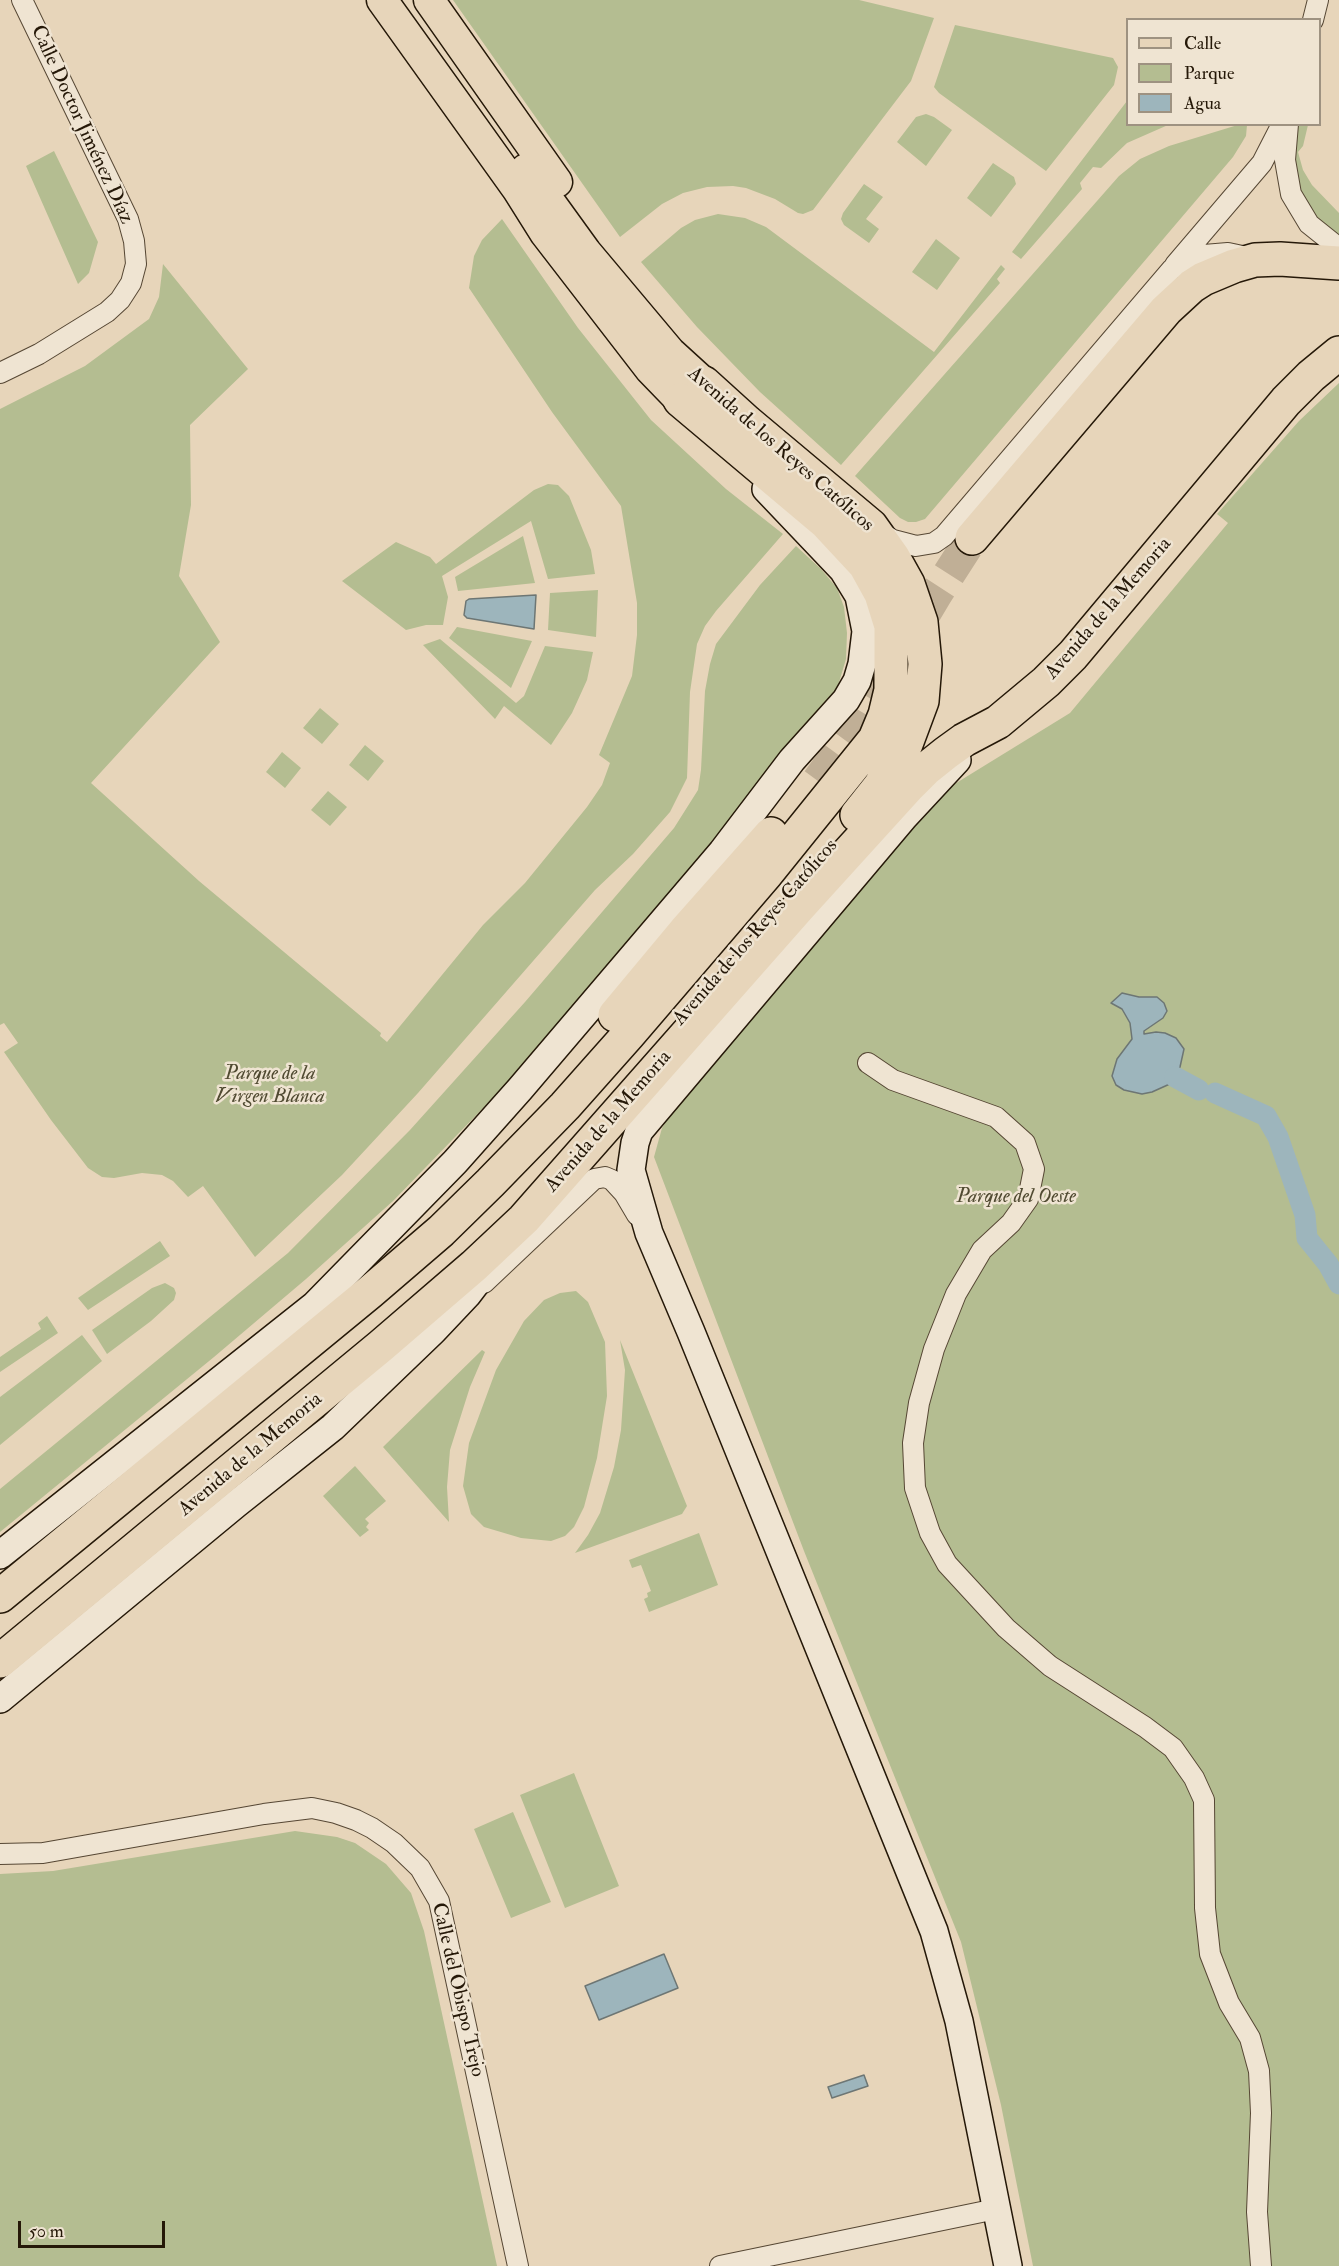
<!DOCTYPE html>
<html>
<head>
<meta charset="utf-8">
<style>
  body { margin:0 }
  #map { position:relative; width:1339px; height:2266px; overflow:hidden; background:#e7d5ba; font-family:"IM FELL Double Pica",serif }
  canvas { display:block }
  .legend { position:absolute; left:1126px; top:18px; width:195px; height:108px; box-sizing:border-box; background:#efe4d2; border:2px solid #9e9281; margin:0; padding:8px 10px; list-style:none; font-size:18px; color:#251808 }
  .legend li { display:flex; align-items:center; gap:12px; height:30px }
  .legend b { width:30px; border:2px solid #9e9281 }
  .scale { position:absolute; left:18px; top:2221px; width:147px; height:27px; box-sizing:border-box; border:3px solid #251808; border-top:0; padding-left:8px; font-size:18px; line-height:21px; white-space:nowrap; color:#251808; -webkit-text-stroke:4px #efe4d2; paint-order:stroke }
</style>
</head>
<body>
<div id="map">
<canvas width="1339" height="2266"></canvas>
<ul class="legend">
<li><b style="height:8px;background:#e7d5ba"></b>Calle</li>
<li><b style="height:16px;background:#b4bd91"></b>Parque</li>
<li><b style="height:16px;background:#9db5bc"></b>Agua</li>
</ul>
<div class="scale">50 m</div>
</div>
<script>
const ctx = document.querySelector('canvas').getContext('2d');
ctx.lineJoin = 'round';
function fillPath(path, color) { ctx.fillStyle = color; ctx.fill(path, 'evenodd'); }
const shape = rows => new Path2D(rows.map(r => 'M' + r).join(''));
function stroke(path, color, width, dash) { ctx.strokeStyle = color; ctx.lineWidth = width; ctx.lineCap = dash ? 'butt' : 'round'; ctx.setLineDash(dash || []); ctx.stroke(path); }
function label(font, color, halo, rows, align = 'center') {
  ctx.font = font + ' "IM FELL Double Pica",serif'; ctx.lineWidth = 5; ctx.setLineDash([]); ctx.textBaseline = 'middle'; ctx.strokeStyle = halo; ctx.fillStyle = color; for (const [text, x, y, turn = 0] of rows) {
    ctx.save(); ctx.translate(x, y); ctx.rotate((+turn || 0) * Math.PI / 180); ctx.textAlign = isNaN(turn) ? turn : align; if (halo) ctx.strokeText(text, 0, 0); ctx.fillText(text, 0, 0); ctx.restore();
  }
}
fillPath(shape([
  [453,0,859,0,934,18,911,81,813,210,803,214,798,213,775,199,746,188,733,186,707,187,683,193,662,204,620,237],
  [955,25,1113,58,1118,67,1114,85,1046,171,939,93,934,87],
  [1127,101,1128,124,1168,125,1127,143,1101,168,1093,167,1080,183,1082,189,1021,259,1012,252],
  [926,114,934,117,952,130,926,166,897,142,916,117],
  [1241,124,1247,125,1246,136,1233,157,925,519,916,522,908,522,900,518,855,476,1119,176,1140,159,1169,146],
  [1296,125,1308,125,1303,146,1298,152,1303,170,1312,185,1339,213,1339,236,1323,226,1310,211,1297,184,1294,170],
  [54,151,98,242,89,273,78,284,26,166],
  [993,163,1014,177,1016,184,991,217,967,198],
  [864,184,883,197,866,219,879,229,869,243,844,225,841,219,843,213],
  [718,214,745,218,766,227,934,352,1001,265,1005,269,997,279,1000,283,841,465,760,392,697,327,641,262,681,228,695,220],
  [502,219,578,328,651,420,726,489,783,534,716,611,705,626,697,644,690,692,687,778,670,812,633,854,595,890,418,1093,342,1175,255,1257,203,1186,188,1197,173,1181,162,1175,142,1173,114,1178,102,1177,88,1168,51,1120,4,1052,18,1043,4,1023,0,1025,0,409,85,366,149,319,159,297,163,264,248,369,190,425,191,505,179,576,220,642,91,783,199,881,381,1033,380,1036,387,1042,483,925,525,883,587,807,602,785,610,763,599,755,632,676,637,635,637,603,621,506,552,412,469,288,474,256,482,240],
  [936,239,960,258,937,290,912,272],
  [1339,383,1339,2266,1033,2266,1001,2105,961,1942,804,1551,654,1157,662,1128,701,1068,927,801,1070,713,1228,523,1217,514,1299,421],
  [548,484,558,485,569,496,591,550,595,574,548,579,531,521,442,576,448,597,443,625,426,625,406,630,342,581,396,542,430,557,436,564,534,490],
  [523,536,535,583,458,591,455,577],
  [796,546,821,569,837,588,844,607,847,633,846,659,837,689,824,708,650,918,521,1069,393,1201,306,1279,214,1357,0,1532,0,1489,288,1253,410,1130,525,1002,674,828,698,790,701,770,705,691,710,664,716,644,760,585],
  [598,590,596,637,548,630,550,593],
  [457,627,532,641,511,688,449,638],
  [440,639,516,703,524,696,545,646,593,652,587,680,572,713,551,745,504,706,495,719,423,645],
  [320,708,339,724,322,744,303,728],
  [365,745,384,761,368,781,349,765],
  [282,752,301,768,285,788,266,772],
  [328,791,347,807,330,826,311,810],
  [160,1241,170,1256,88,1310,78,1298],
  [165,1283,174,1288,176,1293,174,1300,151,1321,107,1354,92,1330,152,1288],
  [576,1291,588,1302,605,1342,607,1396,597,1458,584,1507,574,1527,565,1536,551,1541,521,1538,484,1527,471,1514,463,1486,469,1443,496,1370,524,1321,544,1300,560,1293],
  [47,1316,58,1333,0,1372,0,1357,41,1329,38,1323],
  [82,1335,102,1361,0,1445,0,1397],
  [620,1340,687,1506,682,1514,575,1553,588,1535,600,1513,614,1467,621,1430,625,1370],
  [482,1350,485,1352,470,1387,450,1450,447,1487,449,1522,383,1447],
  [355,1466,386,1501,365,1519,369,1523,366,1527,369,1530,360,1537,323,1496],
  [699,1533,718,1585,649,1612,644,1599,648,1597,647,1593,651,1591,641,1565,632,1568,629,1560],
  [574,1773,619,1886,565,1908,520,1795],
  [513,1812,551,1902,511,1918,474,1829],
  [295,1831,337,1837,355,1843,386,1864,411,1893,424,1931,497,2266,0,2266,0,1874,53,1871]
]), '#b4bd91');
const water = shape([
  [536,595,534,629,467,618,464,615,466,601,469,599,536,595],
  [1122,993,1139,997,1157,997,1164,1003,1167,1011,1163,1018,1144,1031,1144,1034,1156,1032,1165,1033,1176,1038,1184,1049,1180,1067,1172,1083,1152,1092,1142,1094,1124,1090,1116,1085,1112,1076,1117,1059,1132,1039,1130,1023,1122,1009,1111,1003,1122,993],
  [664,1954,678,1988,599,2020,585,1986,664,1954],
  [864,2075,868,2086,832,2098,828,2087,864,2075]
]);
fillPath(water, '#9db5bc');
stroke(water, '#6d7674', 1.5);
stroke(shape([
  [1175,1077,1199,1090],
  [1215,1093,1266,1116,1278,1137,1305,1215,1307,1238,1328,1264,1339,1284]
]), '#9db5bc', 21);
stroke(shape([
  [818,781,856,729,936,594,972,538]
]), '#c0af96', 33, [33, 16]);
const street = shape([
  [1313,20,1318,0],
  [1288,124,1285,160,1291,194,1309,224,1339,248],
  [1175,265,1262,163,1282,124],
  [0,373,39,354,107,312,120,300,131,283,136,264,134,241,128,219,22,0],
  [880,532,893,540,916,546,934,543,944,536,1172,269,1204,255,1228,253,1247,257],
  [868,1063,893,1080,996,1117,1025,1143,1034,1169,1028,1199,1011,1223,982,1250,956,1294,934,1349,919,1403,913,1443,915,1488,930,1533,947,1564,1006,1628,1050,1666,1145,1727,1173,1748,1194,1778,1204,1800,1205,1908,1210,1954,1229,2003,1250,2038,1259,2071,1261,2113,1257,2212,1261,2266],
  [484,1283,594,1179,605,1177,612,1180,624,1193,637,1215],
  [0,1854,43,1853,264,1814,312,1808,336,1813,356,1820,372,1828,394,1843,420,1868,439,1901,518,2266],
  [720,2266,996,2209]
]);
const secondary = shape([
  [957,760,904,817,639,1131,635,1143,631,1170,649,1233,691,1332,934,1931,959,2021,1008,2266],
  [312,1308,455,1162,520,1089,722,852,792,760,846,700,857,681,862,664,866,631,859,596,843,570,766,489],
  [0,1555,325,1297],
  [0,1699,236,1504,333,1427,433,1331,467,1295,490,1265]
]);
const primary = shape([
  [382,0,518,190,545,233,650,369,680,400],
  [429,0,557,182],
  [526,169,586,252,670,352,704,383]
]);
const highway = shape([
  [704,383,747,422,871,526,893,557,908,584,921,622,925,664,922,701,906,744,880,786,857,815],
  [972,538,1166,310,1192,286,1203,279,1234,266,1255,260,1280,259,1339,263],
  [615,1015,685,931,771,834],
  [0,1596,370,1292,441,1231,490,1183,565,1106,629,1034,767,873,875,739,885,715,891,690,891,626,881,594,865,565,825,522,680,400],
  [0,1661,381,1346,474,1266,524,1219,799,907,910,785,926,769,946,753,964,740,998,722,1046,682,1073,655,1286,401,1311,376,1339,353]
]);
stroke(street, '#564734', 22);
stroke(secondary, '#251808', 30);
stroke(primary, '#251808', 33);
stroke(highway, '#251808', 36);
stroke(street, '#efe4d2', 20);
stroke(secondary, '#efe4d2', 27);
stroke(primary, '#e7d5ba', 30);
stroke(highway, '#e7d5ba', 33);
label('20px', '#251808', '#efe4d2', [
  ["Calle Doctor Jiménez Díaz",81,125,65],
  ["Avenida de los Reyes Católicos",780,450,41],
  ["Avenida de la Memoria",1109,609,-49],
  ["Avenida de los Reyes Católicos",756,933,-49],
  ["Avenida de la Memoria",609,1122,-49],
  ["Avenida de la Memoria",251,1455,-40],
  ["Calle del Obispo Trejo",457,1990,77]
]);
label('italic 20px', '#504a31', '#efe4d2', [
  ["Parque de la",270,1075],
  ["Virgen Blanca",270,1098],
  ["Parque del Oeste",1016,1198]
]);
</script>
</body>
</html>
